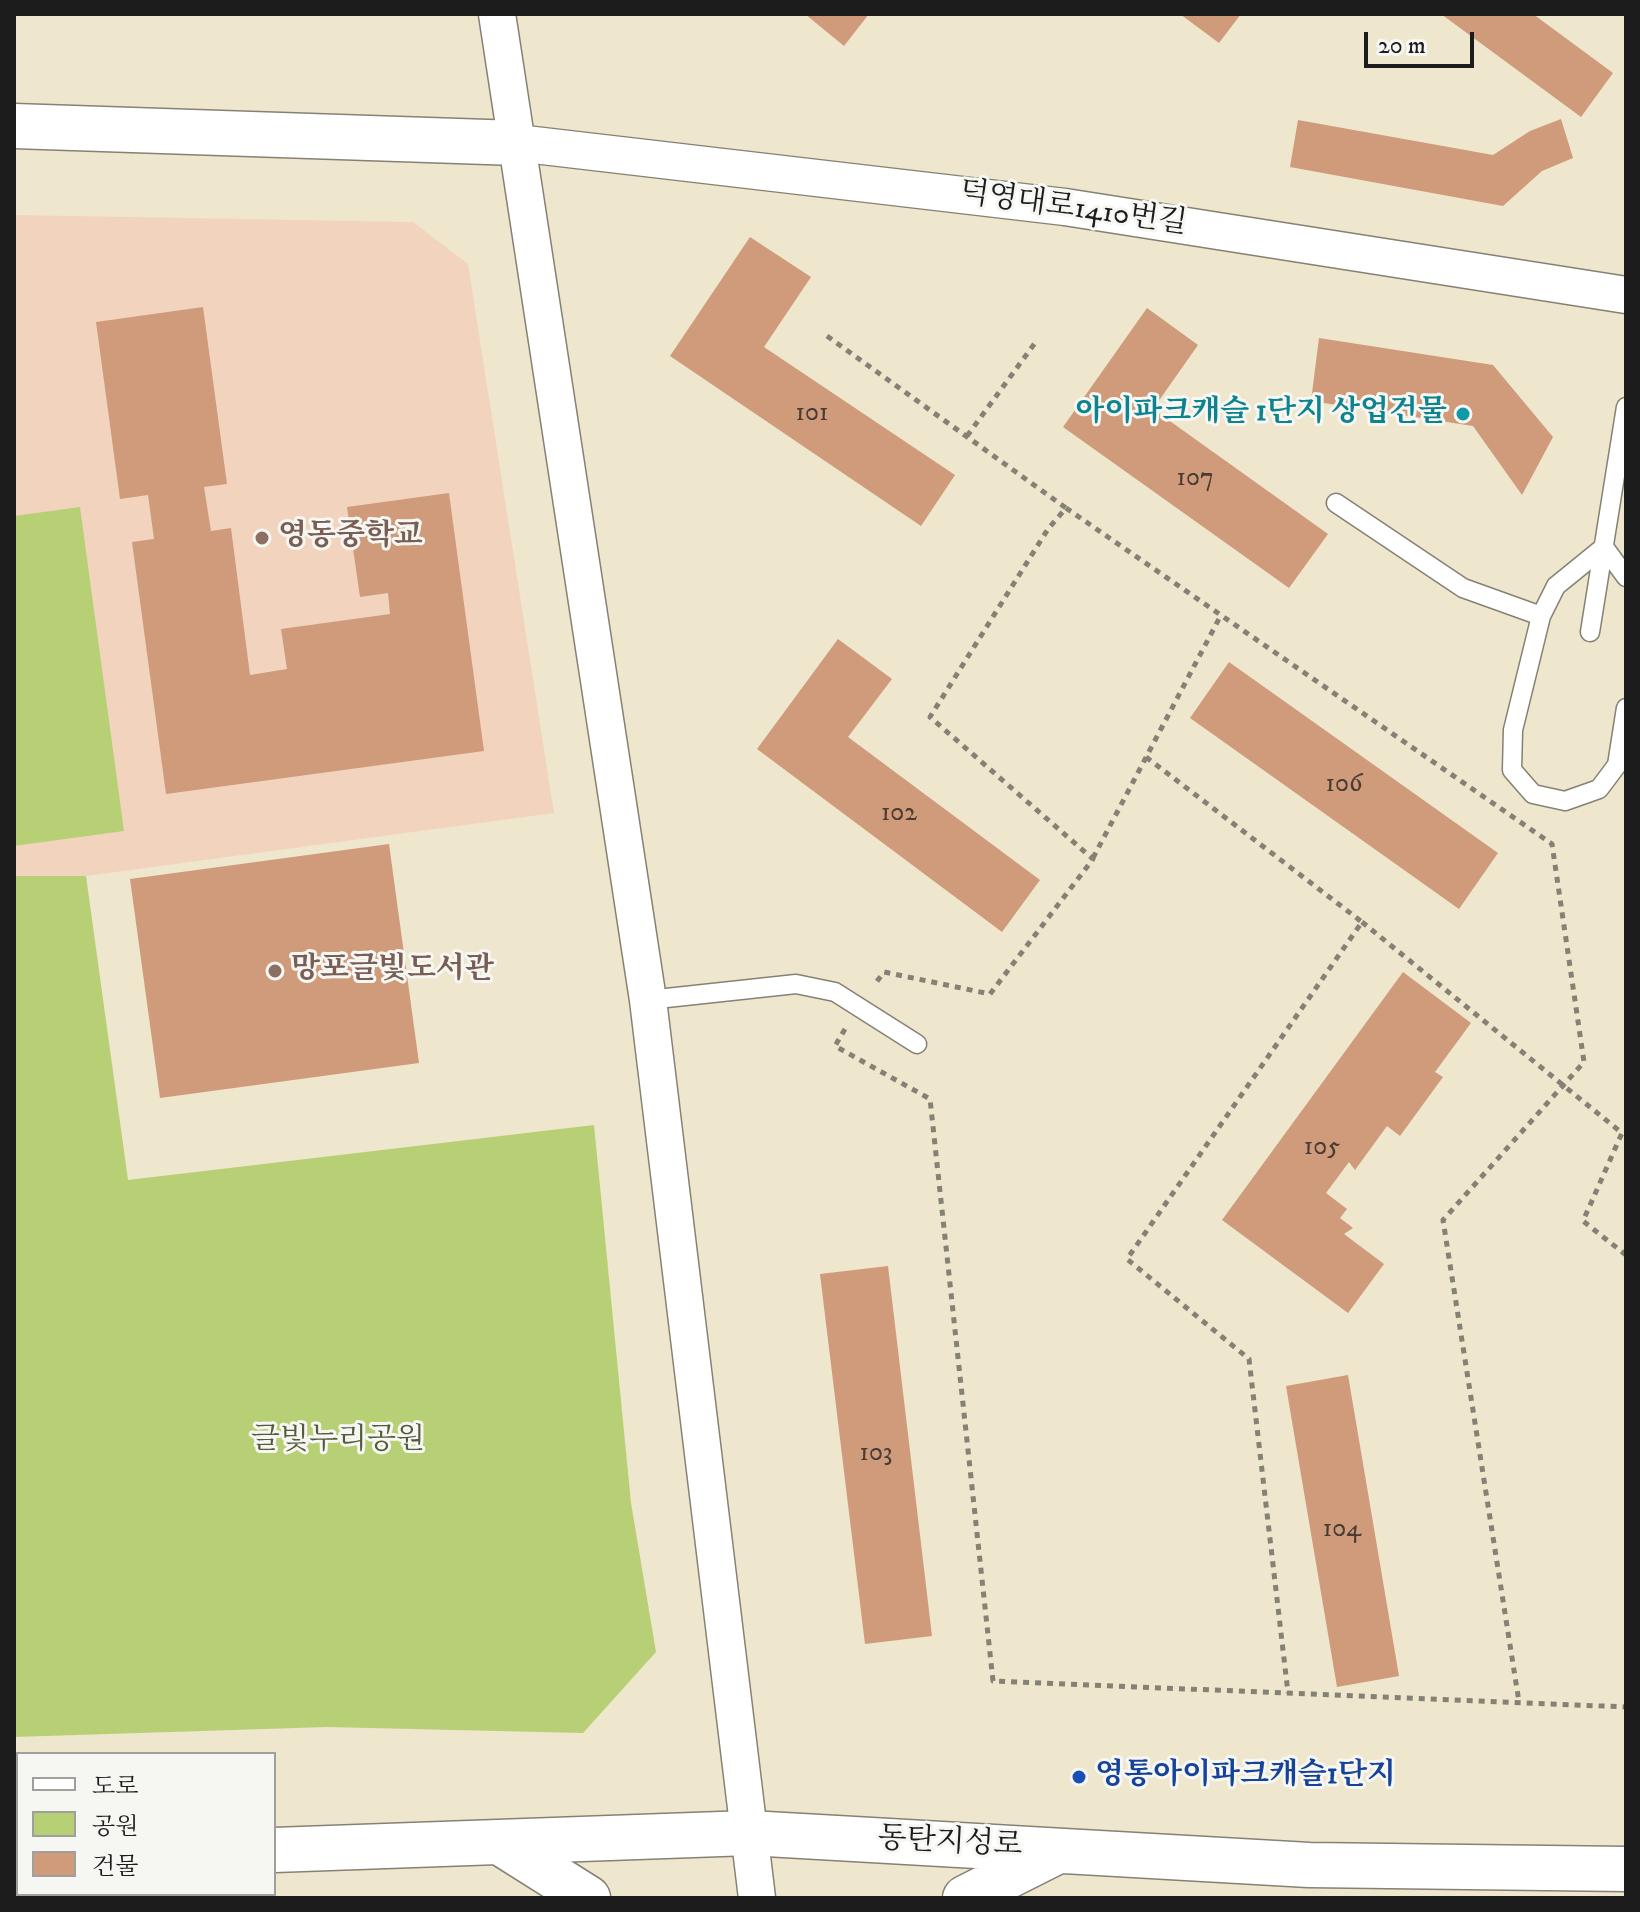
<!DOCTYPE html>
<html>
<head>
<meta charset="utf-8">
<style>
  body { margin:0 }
  #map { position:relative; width:1640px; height:1912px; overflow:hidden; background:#eee6cd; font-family:"IM FELL DW Pica","Noto Serif KR",serif }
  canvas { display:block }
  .frame { position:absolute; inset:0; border:16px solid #1c1c1c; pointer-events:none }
  .legend { position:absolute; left:16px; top:1752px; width:260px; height:144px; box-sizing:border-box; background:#f6f6f2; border:2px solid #9f9f9c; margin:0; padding:10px 14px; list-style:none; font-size:24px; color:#1c1c1c }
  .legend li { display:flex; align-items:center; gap:16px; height:40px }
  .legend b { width:40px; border:2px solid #9f9f9c }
  .scale { position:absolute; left:1364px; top:32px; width:110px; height:36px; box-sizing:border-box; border:4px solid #1c1c1c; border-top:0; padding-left:10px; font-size:24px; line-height:28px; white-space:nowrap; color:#1c1c1c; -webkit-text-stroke:6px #f6f6f2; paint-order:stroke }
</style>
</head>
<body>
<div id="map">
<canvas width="1640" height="1912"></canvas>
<div class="frame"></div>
<ul class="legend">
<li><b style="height:10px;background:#fff"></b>도로</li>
<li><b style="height:22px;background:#b8d075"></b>공원</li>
<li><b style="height:22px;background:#cf9b7b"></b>건물</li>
</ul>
<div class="scale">20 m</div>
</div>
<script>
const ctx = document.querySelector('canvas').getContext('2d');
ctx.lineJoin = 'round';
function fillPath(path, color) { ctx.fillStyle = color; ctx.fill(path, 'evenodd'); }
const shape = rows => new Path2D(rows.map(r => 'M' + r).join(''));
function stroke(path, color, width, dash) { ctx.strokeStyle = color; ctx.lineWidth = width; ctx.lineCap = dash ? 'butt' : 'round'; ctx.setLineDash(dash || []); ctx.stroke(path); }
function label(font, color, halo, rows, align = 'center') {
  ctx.font = font + ' "IM FELL DW Pica","Noto Serif KR",serif'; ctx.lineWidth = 6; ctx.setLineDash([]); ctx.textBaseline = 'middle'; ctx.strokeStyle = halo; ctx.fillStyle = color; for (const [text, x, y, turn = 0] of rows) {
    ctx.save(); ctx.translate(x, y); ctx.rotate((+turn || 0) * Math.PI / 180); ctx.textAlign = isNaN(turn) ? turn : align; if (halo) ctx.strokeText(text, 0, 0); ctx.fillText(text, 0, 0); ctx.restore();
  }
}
fillPath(shape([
  [14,215,413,222,468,264,554,813,86,876,14,876]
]), '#f2d4be');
fillPath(shape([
  [80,507,124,831,14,846,14,516],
  [14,876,86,876,128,1180,594,1125,631,1503,656,1652,583,1733,327,1727,14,1737]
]), '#b8d075');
fillPath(shape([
  [805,14,869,14,844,46],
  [1180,14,1241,14,1219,43],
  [1441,14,1533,14,1613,73,1581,117],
  [1561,119,1573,158,1542,171,1503,206,1290,167,1298,120,1493,155,1530,131],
  [750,237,811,277,764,347,955,475,921,526,670,356],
  [203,307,227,484,204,487,211,531,231,528,250,675,287,669,281,629,390,614,388,593,360,597,347,507,449,493,484,751,166,794,132,542,154,539,148,495,120,499,96,322],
  [1147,308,1198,345,1153,409,1328,534,1289,588,1063,427],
  [1319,338,1493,365,1553,437,1522,495,1473,426,1311,401],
  [838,639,892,679,848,737,1040,880,1002,932,757,749],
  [1229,662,1498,853,1459,909,1190,718],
  [389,844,419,1063,160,1098,130,879],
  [1403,972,1471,1023,1435,1072,1443,1077,1400,1136,1387,1126,1355,1170,1349,1162,1326,1193,1347,1209,1340,1218,1353,1228,1344,1234,1384,1264,1348,1313,1222,1220],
  [888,1266,932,1636,865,1644,820,1274],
  [1348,1375,1399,1676,1337,1687,1286,1386]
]), '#cf9b7b');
const service = shape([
  [1336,503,1463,588,1541,616],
  [1626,577,1604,547,1556,586,1541,616,1513,730,1512,770,1533,794,1565,801,1599,789,1617,765,1626,708],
  [1590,632,1626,407],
  [648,1000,796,984,835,992,917,1044]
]);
const minor = shape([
  [497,14,648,1000,757,1898],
  [517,143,1065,207,1626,295]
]);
const tertiary = shape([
  [14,126,517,143],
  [499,1842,588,1898],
  [274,1850,749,1833,1309,1865,1626,1869],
  [14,1857,18,1857],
  [965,1898,1056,1852]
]);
stroke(service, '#858174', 21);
stroke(minor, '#858174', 39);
stroke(tertiary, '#858174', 47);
stroke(shape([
  [827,336,1066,508,1048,529,930,717,1093,859,990,994,884,972,875,984],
  [967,436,1035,343],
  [1066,508,1552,844,1584,1062,1443,1220,1519,1702],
  [1146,757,1362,922,1127,1259,1249,1359,1288,1693],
  [1093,858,1221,615],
  [1362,922,1622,1133,1583,1221,1626,1255],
  [845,1029,835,1046,930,1099,993,1681,1626,1707]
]), '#858174', 5, [6, 6]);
stroke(service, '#fff', 18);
stroke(minor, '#fff', 36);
stroke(tertiary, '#fff', 44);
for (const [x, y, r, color] of [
  [1463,414,8,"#0f9aa8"],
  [262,538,8,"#8d6e63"],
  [275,971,8,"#8d6e63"],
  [1079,1777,8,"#1a4fb4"]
]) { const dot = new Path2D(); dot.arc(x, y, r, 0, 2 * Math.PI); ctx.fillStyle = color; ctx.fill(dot); stroke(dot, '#f6f6f2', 3); }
label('26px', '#493c34', null, [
  ["101",812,415],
  ["107",1195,480],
  ["106",1344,786],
  ["102",899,815],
  ["105",1322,1149],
  ["103",876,1455],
  ["104",1342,1531]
]);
label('30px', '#1c1c1c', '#f6f6f2', [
  ["덕영대로1410번길",1073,210,8],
  ["동탄지성로",950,1844,3]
]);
label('bold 30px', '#0d838f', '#f6f6f2', [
  ["아이파크캐슬 1단지 상업건물",1447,414]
], 'right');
label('bold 30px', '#785e54', '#f6f6f2', [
  ["영동중학교",278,538],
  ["망포글빛도서관",291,971]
], 'left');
label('30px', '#535b3b', '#f6f6f2', [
  ["글빛누리공원",338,1442]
]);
label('bold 30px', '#164399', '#f6f6f2', [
  ["영통아이파크캐슬1단지",1095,1777]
], 'left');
</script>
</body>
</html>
